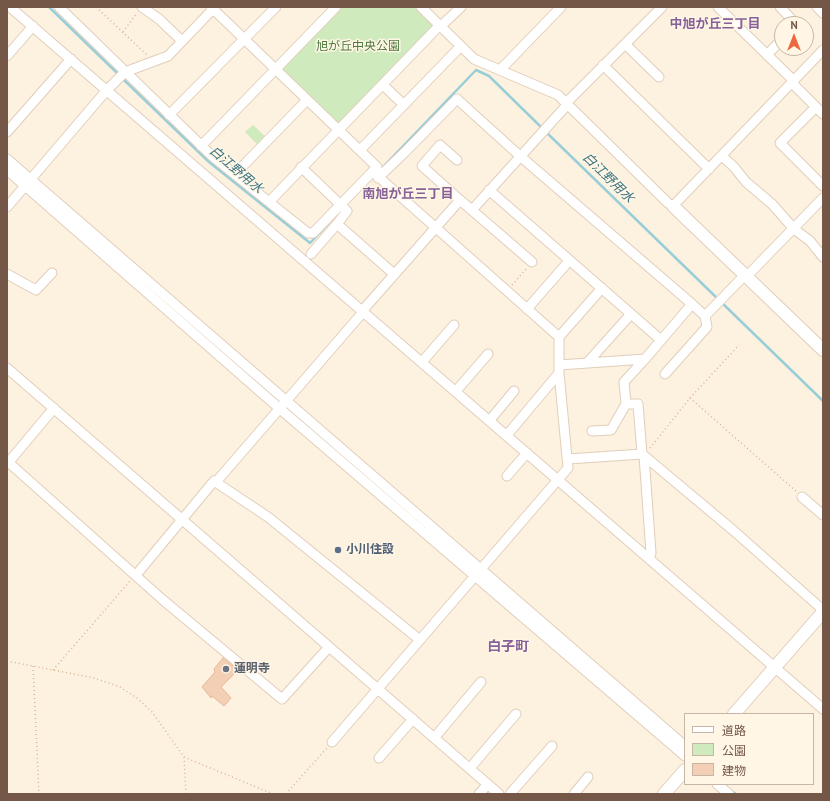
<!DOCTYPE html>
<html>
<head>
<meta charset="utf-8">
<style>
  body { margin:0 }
  #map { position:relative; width:830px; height:801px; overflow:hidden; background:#fdf2df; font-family:"PT Sans","Noto Sans JP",sans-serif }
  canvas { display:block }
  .frame { position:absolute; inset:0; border:8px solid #745746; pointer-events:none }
  .legend { position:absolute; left:684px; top:713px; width:130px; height:72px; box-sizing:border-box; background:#fff6e6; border:1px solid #c7b6a6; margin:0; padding:5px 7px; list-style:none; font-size:12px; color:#745746 }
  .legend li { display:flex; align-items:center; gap:8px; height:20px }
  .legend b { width:20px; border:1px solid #c7b6a6 }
  .north { position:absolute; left:774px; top:16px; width:40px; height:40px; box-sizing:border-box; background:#fff6e6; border:1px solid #c7b6a6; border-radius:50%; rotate:0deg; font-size:11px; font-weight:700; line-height:16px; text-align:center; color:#745746 }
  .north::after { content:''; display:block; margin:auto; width:14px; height:18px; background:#ed683e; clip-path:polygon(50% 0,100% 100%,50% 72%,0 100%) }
</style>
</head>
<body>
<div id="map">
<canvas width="830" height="801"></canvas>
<div class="frame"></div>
<ul class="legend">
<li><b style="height:5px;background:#fff"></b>道路</li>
<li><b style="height:11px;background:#cfeabd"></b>公園</li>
<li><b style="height:11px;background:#f3cfb5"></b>建物</li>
</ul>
<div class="north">N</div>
</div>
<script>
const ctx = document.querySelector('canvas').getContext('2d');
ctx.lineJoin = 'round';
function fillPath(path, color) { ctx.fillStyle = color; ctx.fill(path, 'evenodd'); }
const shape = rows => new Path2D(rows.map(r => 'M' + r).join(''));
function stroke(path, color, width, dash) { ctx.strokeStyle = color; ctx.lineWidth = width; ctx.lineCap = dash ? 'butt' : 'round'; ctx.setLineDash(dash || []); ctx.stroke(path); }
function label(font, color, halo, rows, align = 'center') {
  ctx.font = font + ' "PT Sans","Noto Sans JP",sans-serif'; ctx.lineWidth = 3; ctx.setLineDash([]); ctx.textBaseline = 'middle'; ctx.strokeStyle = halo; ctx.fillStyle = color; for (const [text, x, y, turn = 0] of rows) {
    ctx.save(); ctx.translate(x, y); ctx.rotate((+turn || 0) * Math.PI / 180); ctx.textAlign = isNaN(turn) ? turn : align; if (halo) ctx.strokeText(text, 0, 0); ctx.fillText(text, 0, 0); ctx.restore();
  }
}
fillPath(shape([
  [341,7,417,7,434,24,434,27,340,124,334,122,282,72,282,68],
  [253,125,266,137,258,145,245,132]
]), '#cfeabd');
stroke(shape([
  [49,7,116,72],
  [124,80,209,162,310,243,328,224],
  [546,132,823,401],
  [382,168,476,70,489,76,542,128],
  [730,790,736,794]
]), '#99ced9', 2.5);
const building = shape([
  [223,658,238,670,221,687,231,698,224,706,212,696,211,698,202,687,215,672,214,669,223,658]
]);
fillPath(building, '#f3cfb5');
stroke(building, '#e7b695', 1);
const minor = shape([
  [10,7,823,709],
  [59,7,212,156,269,202,440,25],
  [142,7,159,19,182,41],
  [211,7,377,167,313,233,308,233,269,202],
  [421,7,474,59,558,95,668,203,673,206,823,50],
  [718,7,794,81],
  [780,7,796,24],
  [817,7,823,13],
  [441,26,461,7],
  [625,44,659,77],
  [767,55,782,39],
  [7,56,33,26],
  [603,65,709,169],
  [500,70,561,7],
  [792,83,823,114],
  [383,85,404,105],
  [566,103,662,7],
  [816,107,780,143,823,186],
  [169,115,276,7],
  [7,132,71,59],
  [201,146,336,7],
  [360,150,461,46],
  [722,156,734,167,746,182,772,204,794,229,810,241,823,257],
  [7,159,685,746],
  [457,160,440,145,422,166,460,200],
  [301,167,347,211,337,224,394,274],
  [7,170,279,408,685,756],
  [235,174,307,100],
  [378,178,405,152,457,99,520,156,692,304,645,359,559,365],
  [489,190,661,340],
  [7,207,106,91,125,72,168,56,215,7],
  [472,210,567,105],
  [311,254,337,224],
  [7,274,36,290,52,273],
  [747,276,823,198],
  [692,304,705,316,745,275],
  [527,309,569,261],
  [363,310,460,200,532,262],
  [559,337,602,288],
  [422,362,454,325],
  [587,363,631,314],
  [7,368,499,794],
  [665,374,707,327,705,316],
  [456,391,488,354],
  [626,404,638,404,642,454],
  [490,420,514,391],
  [592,431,611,430,626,404,624,382,645,359],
  [507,435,559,373],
  [644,456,651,553,649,558],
  [568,459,642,454,734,531,823,610],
  [7,461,163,600,282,699,329,647],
  [8,463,54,408],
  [507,476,527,453],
  [216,482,364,311],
  [802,497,823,515],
  [136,575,214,481,268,517,420,640],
  [435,737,481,682],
  [332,742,568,468,559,373,559,337,373,172],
  [379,758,413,719],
  [470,768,516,714],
  [717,784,729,794],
  [479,794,488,784],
  [510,794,552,746],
  [574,794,588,777]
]);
const tertiary = shape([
  [673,206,823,350],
  [734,714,823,612],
  [664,794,685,770]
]);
stroke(minor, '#e1cebb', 11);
stroke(tertiary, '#e1cebb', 14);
stroke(shape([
  [96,7,147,55],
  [123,32,137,13],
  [512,285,527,268],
  [690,398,797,492],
  [650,448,690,398,739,345],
  [7,661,94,678,120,687,137,698,152,712,184,757,186,794],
  [33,666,39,794],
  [53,670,130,581],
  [184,757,273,794],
  [286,794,327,748]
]), '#d8b399', 1.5, [1, 3]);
stroke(minor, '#fff', 9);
stroke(tertiary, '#fff', 12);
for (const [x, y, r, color] of [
  [338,550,4,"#5c6f8a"],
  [226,669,4,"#6b7280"]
]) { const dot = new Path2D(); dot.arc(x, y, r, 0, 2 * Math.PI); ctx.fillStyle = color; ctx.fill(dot); stroke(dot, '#fff6e6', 1.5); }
label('12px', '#4e7a3d', '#fff6e6', [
  ["旭が丘中央公園",358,47]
]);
label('bold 12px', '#4e5e75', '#fff6e6', [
  ["小川住設",346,550]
], 'left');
label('bold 12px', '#5b616d', '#fff6e6', [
  ["蓮明寺",234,669]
], 'left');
label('bold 13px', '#866198', '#fff6e6', [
  ["中旭が丘三丁目",715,24],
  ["南旭が丘三丁目",408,194]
]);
label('italic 13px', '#3c7482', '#fff6e6', [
  ["白江野用水",236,170,40],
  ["白江野用水",608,178,44]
]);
label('bold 14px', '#866198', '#fff6e6', [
  ["白子町",508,647]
]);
</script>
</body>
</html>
